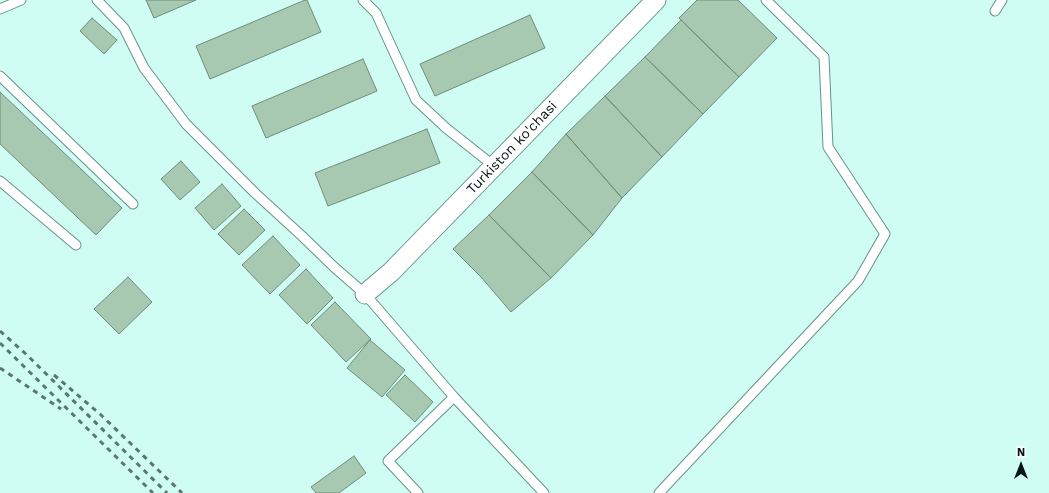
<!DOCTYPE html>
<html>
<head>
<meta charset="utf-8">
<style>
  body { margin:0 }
  #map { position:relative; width:1049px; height:493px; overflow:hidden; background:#cffdf4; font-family:"Work Sans",sans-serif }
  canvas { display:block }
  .north { position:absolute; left:1001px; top:445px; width:40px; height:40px; -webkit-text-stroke:3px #fff; paint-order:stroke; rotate:0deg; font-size:11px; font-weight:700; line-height:16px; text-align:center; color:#051614 }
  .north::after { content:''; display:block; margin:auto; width:14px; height:18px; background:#051614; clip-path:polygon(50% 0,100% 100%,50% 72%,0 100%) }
</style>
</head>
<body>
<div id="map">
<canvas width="1049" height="493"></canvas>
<div class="north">N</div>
</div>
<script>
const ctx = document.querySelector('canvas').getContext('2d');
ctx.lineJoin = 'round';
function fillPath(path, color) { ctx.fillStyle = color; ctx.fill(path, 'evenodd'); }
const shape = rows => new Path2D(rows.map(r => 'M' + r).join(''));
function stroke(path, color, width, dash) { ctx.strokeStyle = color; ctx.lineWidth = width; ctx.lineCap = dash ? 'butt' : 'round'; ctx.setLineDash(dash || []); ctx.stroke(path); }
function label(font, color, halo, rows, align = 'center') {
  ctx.font = font + ' "Work Sans",sans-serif'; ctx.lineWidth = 3.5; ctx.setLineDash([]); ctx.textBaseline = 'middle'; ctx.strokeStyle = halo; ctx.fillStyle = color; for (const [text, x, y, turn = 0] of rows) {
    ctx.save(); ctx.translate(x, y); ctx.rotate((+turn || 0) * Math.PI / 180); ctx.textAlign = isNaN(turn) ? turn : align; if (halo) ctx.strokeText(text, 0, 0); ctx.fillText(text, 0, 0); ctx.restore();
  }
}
const building = shape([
  [146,0,196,0,154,18,146,0],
  [305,0,307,0,321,32,210,79,196,46,305,0],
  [697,0,738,0,777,38,739,77,679,18,697,0],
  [530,15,545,48,435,96,420,64,530,15],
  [92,18,117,40,104,54,80,31,92,18],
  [681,20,739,77,703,114,645,57,681,20],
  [645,57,703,114,662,157,605,96,645,57],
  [363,59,377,91,266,138,252,106,363,59],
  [0,92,122,208,96,235,0,144,0,92],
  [605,96,662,157,622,198,566,134,605,96],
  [427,129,440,163,328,206,315,173,427,129],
  [566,134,622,198,593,235,532,172,566,134],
  [181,161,200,182,180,200,161,179,181,161],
  [532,172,593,235,551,278,489,215,532,172],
  [222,184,241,206,214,230,195,208,222,184],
  [244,209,265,230,239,255,218,234,244,209],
  [489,215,551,278,511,312,481,277,453,249,489,215],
  [273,236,300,265,270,294,242,265,273,236],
  [306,269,333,298,307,324,279,295,306,269],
  [128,277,152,302,119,334,94,309,128,277],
  [335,302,371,339,346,362,311,325,335,302],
  [370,340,405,370,382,397,347,368,370,340],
  [405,375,433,402,415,422,386,395,405,375],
  [354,456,366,473,339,493,316,493,311,487,354,456]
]);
fillPath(building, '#a8c9b1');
stroke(building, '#6e8d77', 1);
const lane = shape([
  [97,0,124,28,144,68,186,124,255,193,302,236,334,267,365,294,454,397,544,493],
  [363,0,376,13,416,100,446,128,494,166],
  [0,9,21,0],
  [995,11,1002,0],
  [0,76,133,204],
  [0,181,76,245],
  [418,493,388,461,454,397],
  [659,493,858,281,885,234,828,147,824,57,766,0]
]);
const street = shape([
  [365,294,391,272,656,0]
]);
stroke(lane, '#67928a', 11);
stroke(street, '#67928a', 21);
stroke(lane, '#fff', 9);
stroke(street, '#fff', 19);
stroke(shape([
  [0,331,27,355,167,493],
  [0,343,153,493],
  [0,368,61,409],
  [54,375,100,414,182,493]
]), '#597671', 3, [5, 5]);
label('14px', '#051614', '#fff', [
  ["Turkiston ko'chasi",512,148,-46]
]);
</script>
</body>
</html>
